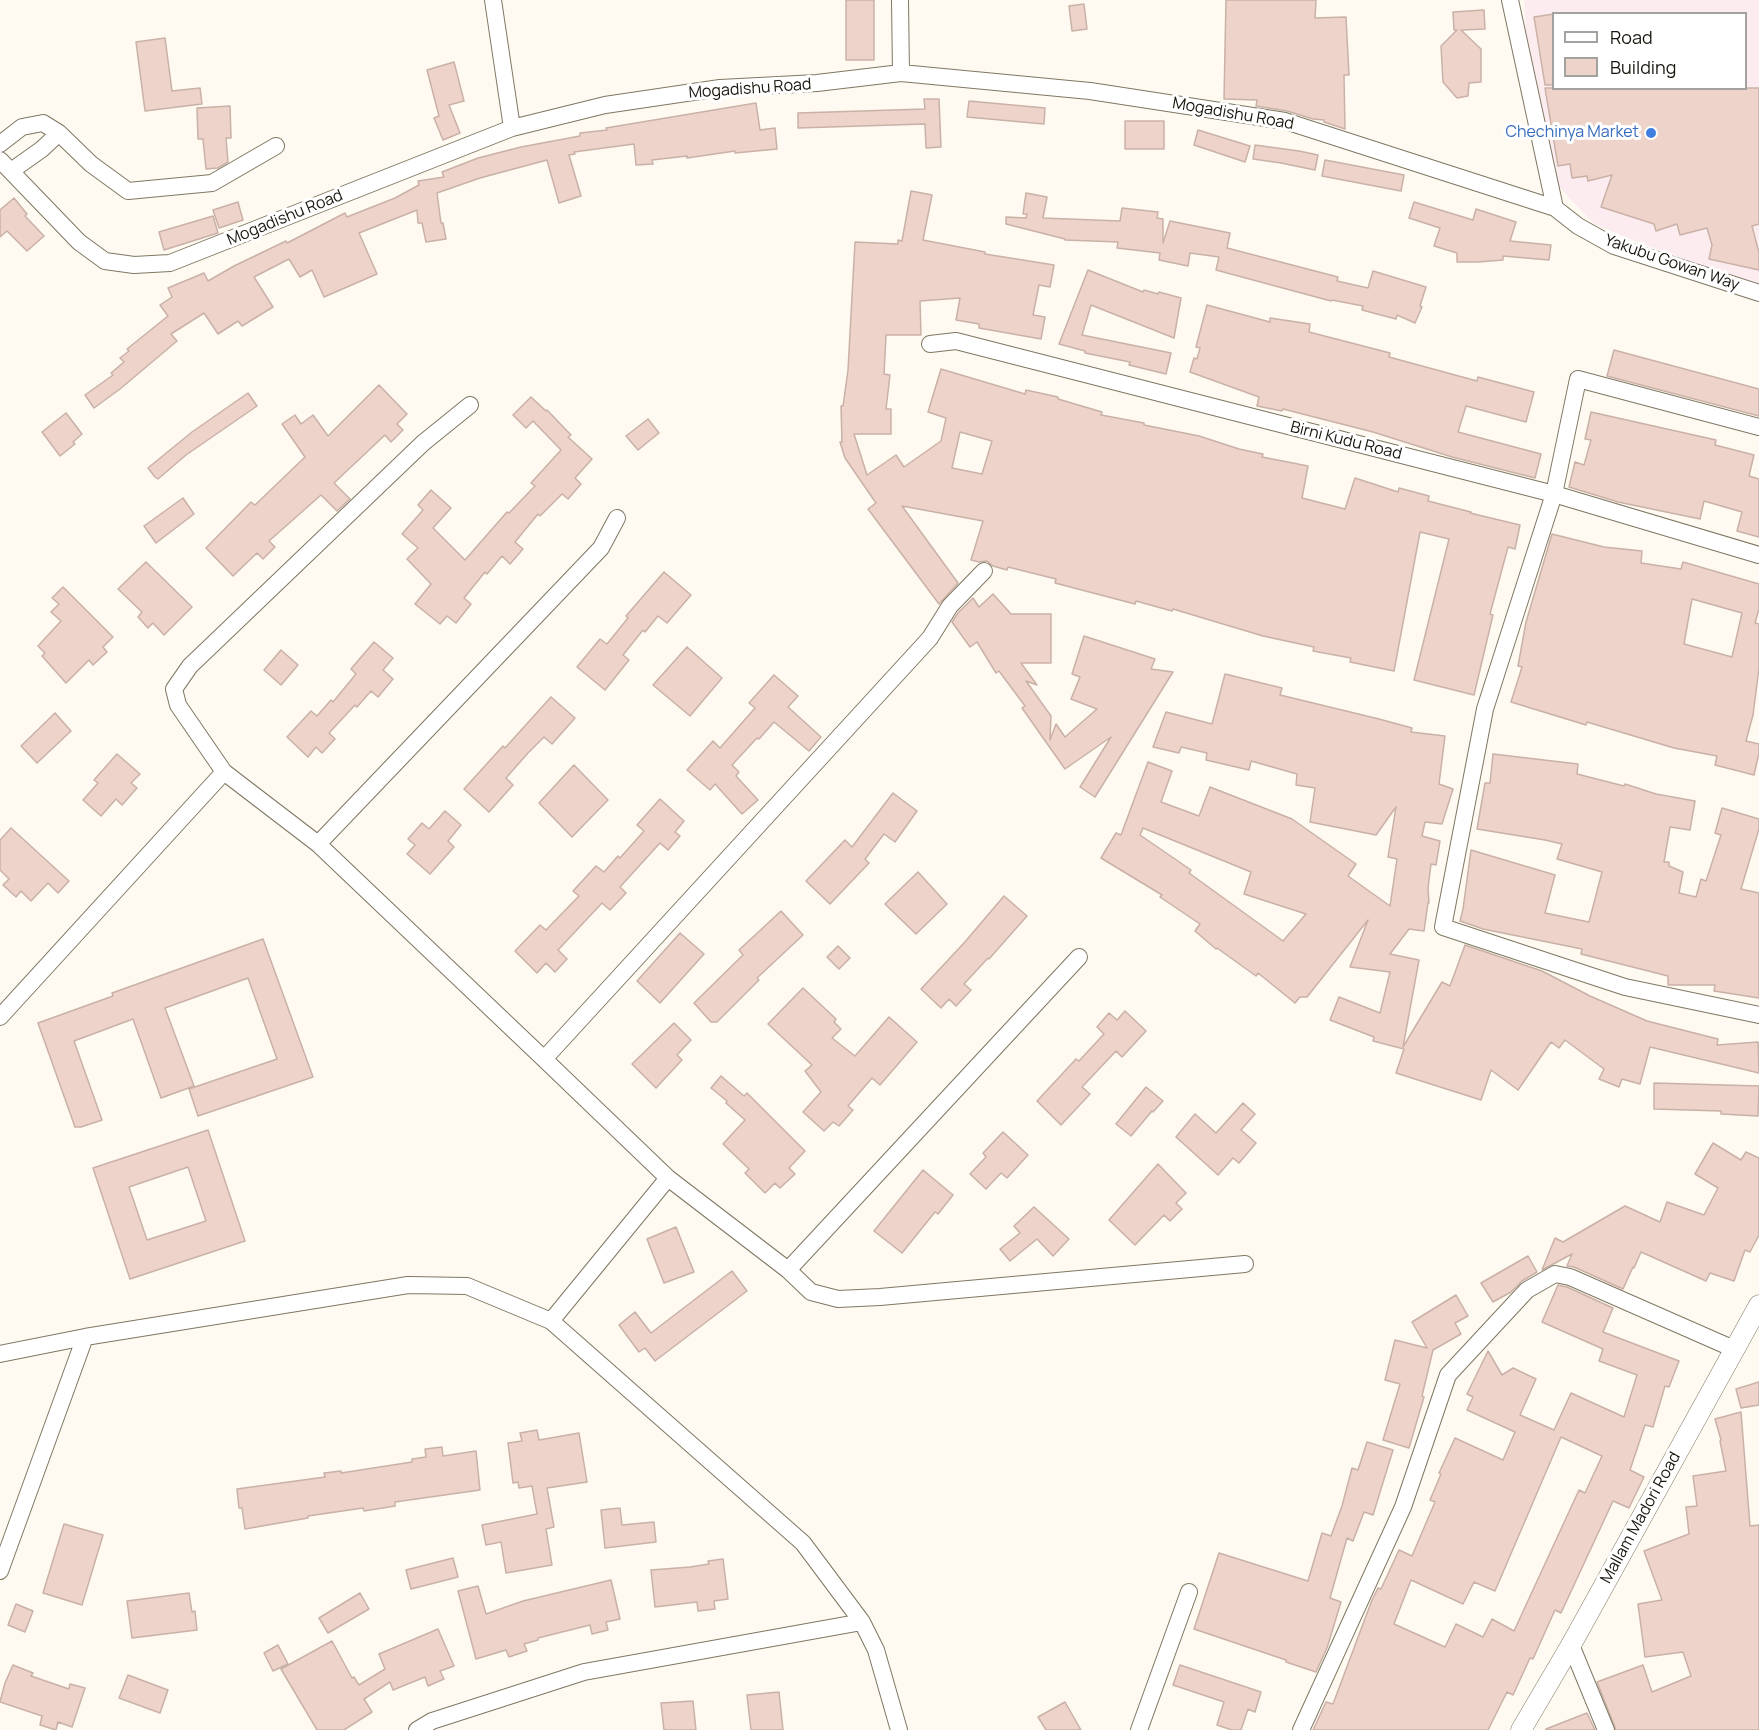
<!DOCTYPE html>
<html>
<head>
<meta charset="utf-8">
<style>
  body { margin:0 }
  #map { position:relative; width:1759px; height:1730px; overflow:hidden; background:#fefaf1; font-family:Manrope,sans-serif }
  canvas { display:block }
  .legend { position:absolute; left:1552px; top:12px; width:195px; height:78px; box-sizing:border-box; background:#fff; border:2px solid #a3a29f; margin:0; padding:8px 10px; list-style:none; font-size:18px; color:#19160e }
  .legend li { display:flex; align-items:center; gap:12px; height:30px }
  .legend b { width:30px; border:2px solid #a3a29f }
</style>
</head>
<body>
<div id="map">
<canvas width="1759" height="1730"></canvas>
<ul class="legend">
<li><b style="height:8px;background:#fff"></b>Road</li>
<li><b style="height:16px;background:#edd3c9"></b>Building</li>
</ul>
</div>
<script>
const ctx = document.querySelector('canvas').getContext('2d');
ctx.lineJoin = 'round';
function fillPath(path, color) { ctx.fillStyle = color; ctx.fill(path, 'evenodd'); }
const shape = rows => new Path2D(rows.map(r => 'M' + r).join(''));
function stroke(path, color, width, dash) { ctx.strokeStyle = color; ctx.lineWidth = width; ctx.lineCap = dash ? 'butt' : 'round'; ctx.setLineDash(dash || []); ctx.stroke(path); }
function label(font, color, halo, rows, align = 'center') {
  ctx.font = font + ' Manrope,sans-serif'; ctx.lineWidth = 6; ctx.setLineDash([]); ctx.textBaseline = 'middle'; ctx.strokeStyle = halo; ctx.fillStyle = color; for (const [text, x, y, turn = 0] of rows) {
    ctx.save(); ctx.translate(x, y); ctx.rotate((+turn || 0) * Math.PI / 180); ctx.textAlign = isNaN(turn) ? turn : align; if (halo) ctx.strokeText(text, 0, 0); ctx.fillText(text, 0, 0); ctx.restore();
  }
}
fillPath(shape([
  [1524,0,1759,0,1759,286,1622,236,1593,223,1551,178,1526,39],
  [1554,14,1746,14,1746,88,1554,88]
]), '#fcecef');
const building = shape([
  [846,0,874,0,874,60,846,60,846,0],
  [1226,0,1316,0,1315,18,1346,17,1349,75,1344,75,1345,129,1324,122,1324,120,1313,119,1287,111,1256,106,1257,100,1224,99,1226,0],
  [1084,4,1087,29,1072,31,1069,6,1084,4],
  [1484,10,1485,29,1461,30,1481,49,1481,82,1469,83,1468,96,1457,98,1443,82,1441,46,1457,30,1454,30,1453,12,1484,10],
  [1554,14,1554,85,1545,85,1534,17,1554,14],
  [165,38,172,91,200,88,202,104,145,111,136,42,165,38],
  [454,62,464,101,449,105,460,133,443,140,434,118,439,116,427,70,454,62],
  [1545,88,1759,88,1759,224,1752,226,1759,253,1759,270,1709,259,1712,245,1707,228,1680,235,1677,224,1656,231,1654,224,1601,207,1612,175,1588,181,1587,176,1572,178,1570,164,1558,166,1545,88],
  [924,99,939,99,941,147,926,148,925,124,798,128,798,113,925,109,924,99],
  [969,101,1045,108,1044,124,967,117,969,101],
  [756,103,760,130,775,128,777,149,735,153,735,151,687,158,687,156,652,160,653,164,636,165,634,144,574,152,575,154,569,155,581,196,559,203,547,160,480,178,437,193,441,223,443,223,446,239,426,242,422,223,418,223,417,210,359,233,377,274,324,297,312,270,300,277,289,259,254,277,273,307,242,326,238,321,218,334,204,313,171,334,177,341,120,389,94,408,85,395,113,375,111,373,124,362,120,358,129,351,127,349,168,316,160,305,172,297,168,288,204,273,208,281,234,266,286,241,287,243,345,213,347,217,395,198,419,185,418,181,444,177,442,172,478,158,521,147,580,136,580,133,607,130,606,128,756,103],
  [230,106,231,138,226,138,228,162,218,168,206,169,203,139,198,139,197,108,230,106],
  [1125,121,1164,121,1164,149,1125,149,1125,121],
  [1198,130,1250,146,1245,162,1194,145,1198,130],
  [1255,145,1299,151,1318,155,1315,170,1281,163,1253,159,1255,145],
  [1325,160,1404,175,1401,191,1322,176,1325,160],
  [911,191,932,195,923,240,985,252,985,254,1054,265,1050,287,1039,285,1033,315,1045,317,1041,339,979,328,979,324,956,320,960,298,920,301,921,335,886,335,884,374,890,375,886,409,891,409,891,434,854,434,867,475,896,455,904,467,941,441,946,418,928,412,941,369,1025,394,1026,390,1058,397,1058,399,1102,412,1101,415,1144,423,1144,425,1199,436,1239,449,1263,454,1262,457,1308,466,1302,498,1345,509,1355,478,1398,492,1399,488,1429,496,1428,501,1471,512,1470,513,1520,525,1515,549,1508,547,1490,614,1493,615,1474,695,1414,680,1449,539,1420,532,1394,671,1350,662,1351,658,1313,651,1314,647,1263,636,1173,609,1172,611,1136,601,1135,604,1055,583,1056,579,1008,567,1007,570,993,566,987,561,979,562,971,560,983,521,902,506,958,583,939,604,868,509,876,503,845,458,840,442,842,442,841,406,843,406,848,370,855,242,898,244,898,240,902,241,911,191],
  [960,432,992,441,982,474,952,468,960,432],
  [1026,193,1047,197,1043,218,1120,221,1122,208,1158,212,1157,218,1163,219,1163,243,1170,221,1230,233,1227,248,1338,277,1337,281,1368,288,1373,271,1426,287,1420,306,1422,307,1415,323,1397,315,1396,319,1362,310,1363,306,1332,300,1331,301,1216,270,1219,257,1190,253,1188,266,1159,260,1160,253,1117,248,1118,242,1065,240,1065,239,1006,224,1006,217,1026,218,1027,214,1023,214,1026,193],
  [14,198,27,214,25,216,44,236,27,251,7,231,0,237,0,210,14,198],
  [238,202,243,220,219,228,213,210,238,202],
  [1414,202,1473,220,1476,209,1516,222,1510,241,1551,245,1549,260,1503,256,1503,260,1478,262,1457,262,1457,253,1434,246,1440,228,1409,218,1414,202],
  [213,216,218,233,164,250,159,232,213,216],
  [1088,270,1143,292,1144,290,1158,294,1159,292,1181,298,1174,338,1091,305,1082,335,1171,353,1166,374,1129,365,1130,362,1085,353,1085,351,1059,344,1088,270],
  [1207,305,1270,322,1270,318,1310,324,1309,332,1390,353,1389,357,1477,381,1478,377,1534,392,1526,422,1466,406,1458,432,1541,454,1535,478,1452,457,1373,432,1283,409,1282,411,1257,406,1259,397,1190,372,1194,358,1197,359,1200,348,1196,347,1207,305],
  [1614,350,1759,389,1759,416,1607,376,1614,350],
  [379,385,407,414,397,424,403,430,391,442,385,435,334,483,350,499,337,511,321,495,269,541,275,547,263,559,257,553,233,576,206,548,251,502,255,505,305,457,282,424,295,415,301,424,313,415,328,436,379,385],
  [248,393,257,406,186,455,158,479,155,477,148,468,192,432,248,393],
  [531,397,546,411,547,410,571,435,568,437,592,459,575,478,581,484,568,499,562,494,540,516,538,514,515,542,523,549,510,564,502,556,487,574,485,572,464,598,471,604,456,623,447,616,440,624,415,604,431,584,407,559,418,548,402,534,423,510,418,505,431,490,451,508,433,528,465,560,507,512,509,513,535,486,531,483,561,450,533,421,526,428,513,415,531,397],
  [1591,412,1716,440,1715,445,1754,455,1749,476,1759,479,1759,537,1737,531,1742,512,1704,501,1700,519,1618,502,1569,487,1575,462,1584,465,1591,440,1585,439,1591,412],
  [66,413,82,434,73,442,75,444,60,456,42,432,66,413],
  [648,419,659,433,638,450,626,436,648,419],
  [183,498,194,514,156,543,144,526,183,498],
  [1552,534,1604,547,1642,551,1641,563,1681,569,1683,562,1759,584,1759,609,1755,623,1759,624,1759,668,1753,715,1746,741,1759,744,1759,753,1754,775,1715,765,1717,756,1674,748,1587,722,1586,725,1511,702,1522,667,1518,666,1526,622,1552,534],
  [1692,599,1742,613,1732,657,1684,644,1692,599],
  [146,562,192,607,164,635,153,623,148,628,138,617,142,612,118,589,146,562],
  [664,572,691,595,667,623,658,616,645,632,643,630,623,655,629,660,605,690,577,667,600,639,607,644,628,618,626,616,664,572],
  [63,587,113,637,103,647,107,652,93,665,89,660,66,683,42,656,45,653,38,646,61,621,51,612,59,604,52,598,63,587],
  [993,594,1011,614,1051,614,1051,663,1021,663,1037,685,1026,681,1051,716,1050,740,1056,724,1065,737,1097,709,1071,699,1080,677,1072,674,1084,636,1155,659,1151,669,1173,672,1095,797,1080,787,1111,737,1065,769,1022,708,1025,706,999,671,996,673,977,642,970,647,952,622,958,613,973,598,979,607,993,594],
  [374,642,393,658,383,670,393,679,378,697,371,691,357,707,355,705,329,733,335,739,322,753,316,747,308,757,287,737,311,711,317,716,331,700,333,702,356,674,351,669,374,642],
  [687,647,722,678,690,716,653,685,687,647],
  [281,650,298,665,281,685,264,670,281,650],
  [1225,674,1282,688,1280,695,1379,719,1412,728,1411,732,1445,736,1439,784,1453,789,1442,824,1425,822,1422,836,1440,841,1436,865,1431,864,1428,888,1429,903,1428,903,1424,931,1409,929,1390,954,1419,960,1403,1047,1442,982,1450,986,1465,945,1542,971,1590,996,1647,1021,1718,1039,1717,1045,1758,1042,1759,1073,1650,1047,1640,1084,1622,1079,1619,1087,1599,1079,1604,1069,1565,1040,1559,1048,1551,1042,1518,1090,1491,1070,1481,1100,1396,1073,1404,1049,1373,1041,1374,1037,1330,1020,1339,997,1380,1013,1390,972,1350,967,1368,920,1307,997,1300,997,1295,1003,1258,973,1256,976,1217,948,1216,949,1195,931,1200,924,1160,897,1162,895,1101,858,1116,833,1121,835,1148,762,1172,771,1161,802,1199,816,1210,787,1292,819,1356,864,1348,876,1390,906,1397,859,1388,857,1396,807,1376,835,1310,822,1315,788,1296,785,1297,774,1251,761,1249,770,1206,760,1207,753,1181,747,1179,753,1153,747,1166,712,1212,724,1225,674],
  [1143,828,1251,872,1244,894,1306,914,1283,941,1189,873,1191,870,1140,835,1143,828],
  [774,675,798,696,788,707,821,737,809,751,774,722,759,739,757,738,732,765,739,772,736,776,758,800,742,814,715,784,710,790,687,770,713,741,720,748,755,708,749,703,774,675],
  [551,697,575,718,552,744,544,737,528,753,506,778,513,785,489,812,464,789,503,746,505,748,551,697],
  [55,713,71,731,37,763,21,746,55,713],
  [117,754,140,774,131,783,137,788,122,805,116,799,101,816,83,800,98,783,94,780,117,754],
  [1493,754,1578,764,1577,774,1624,786,1625,784,1656,794,1695,801,1690,830,1670,827,1664,862,1669,862,1669,866,1683,872,1679,893,1696,897,1701,879,1706,881,1721,835,1715,833,1722,808,1759,819,1759,829,1741,889,1759,893,1759,998,1714,991,1715,985,1668,985,1668,976,1581,954,1582,949,1483,929,1460,921,1463,909,1471,850,1555,875,1545,913,1589,922,1602,872,1557,859,1562,844,1545,840,1477,829,1485,783,1490,783,1493,754],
  [574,765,608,800,572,837,539,803,574,765],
  [893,793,917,811,895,842,884,834,865,859,869,863,830,904,806,881,845,840,852,847,893,793],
  [660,799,684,821,675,832,680,836,668,850,660,843,620,887,626,893,610,910,602,903,558,950,567,959,555,972,546,963,537,973,515,951,540,925,546,930,579,896,573,891,596,866,604,872,618,856,620,858,644,831,637,825,660,799],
  [445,811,461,825,448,841,454,847,430,874,407,854,415,845,408,839,422,823,429,829,445,811],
  [11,828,69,881,58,893,48,883,31,901,21,891,16,897,3,885,9,879,0,870,0,840,11,828],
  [918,872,947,904,916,934,885,904,918,872],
  [1004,896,1027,916,989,959,988,958,964,984,971,990,956,1006,949,999,941,1008,921,989,964,943,1004,896],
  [781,911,803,935,757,978,759,980,717,1022,711,1022,694,1003,743,955,739,950,781,911],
  [680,933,704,954,660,1003,637,981,680,933],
  [263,939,313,1077,198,1116,189,1089,277,1059,248,978,165,1008,194,1086,161,1098,133,1019,74,1041,102,1120,81,1127,75,1127,38,1023,113,996,112,993,263,939],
  [838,946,850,958,839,969,827,957,838,946],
  [803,988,836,1019,834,1022,841,1029,832,1038,855,1056,889,1017,917,1042,880,1085,872,1078,848,1106,853,1110,839,1126,833,1122,824,1131,803,1112,821,1092,805,1071,812,1065,768,1024,803,988],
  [1125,1011,1146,1031,1122,1057,1116,1051,1082,1087,1090,1094,1061,1125,1037,1101,1076,1059,1079,1061,1104,1034,1097,1027,1109,1013,1117,1020,1125,1011],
  [674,1023,691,1040,677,1055,682,1060,656,1088,632,1064,674,1023],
  [721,1076,744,1096,747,1093,805,1151,789,1168,795,1174,780,1188,775,1183,765,1193,745,1173,749,1169,723,1144,745,1120,726,1103,727,1101,711,1088,721,1076],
  [1654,1083,1759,1086,1758,1116,1721,1114,1721,1111,1654,1109,1654,1083],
  [1146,1087,1163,1101,1153,1112,1152,1111,1131,1136,1116,1124,1146,1087],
  [1243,1103,1255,1114,1241,1130,1256,1143,1239,1163,1233,1158,1218,1175,1176,1137,1195,1114,1216,1133,1243,1103],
  [208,1130,245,1241,130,1279,93,1168,208,1130],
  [188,1167,206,1221,147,1240,129,1187,188,1167],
  [1003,1132,1028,1155,1007,1178,1001,1173,986,1189,970,1174,986,1157,983,1153,1003,1132],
  [1713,1143,1741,1160,1746,1152,1759,1158,1759,1235,1750,1252,1745,1250,1734,1281,1710,1273,1706,1281,1641,1252,1634,1268,1633,1267,1623,1289,1574,1267,1567,1266,1572,1254,1542,1270,1555,1238,1563,1242,1625,1206,1660,1222,1667,1202,1704,1215,1718,1188,1695,1174,1713,1143],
  [1158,1164,1186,1193,1176,1203,1182,1209,1170,1221,1164,1215,1135,1245,1109,1220,1158,1164],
  [923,1170,953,1195,938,1214,935,1212,902,1253,874,1231,923,1170],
  [1034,1207,1069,1239,1053,1256,1037,1239,1010,1261,1000,1249,1020,1233,1014,1226,1034,1207],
  [676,1227,694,1272,664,1283,647,1239,676,1227],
  [1528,1256,1537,1272,1522,1281,1511,1292,1493,1302,1481,1283,1528,1256],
  [732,1271,747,1291,655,1361,645,1348,639,1352,619,1325,635,1312,651,1333,732,1271],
  [1558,1285,1567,1287,1613,1308,1603,1332,1679,1361,1669,1387,1665,1386,1653,1427,1645,1425,1630,1470,1644,1477,1629,1508,1613,1501,1561,1613,1555,1610,1533,1659,1530,1658,1513,1695,1507,1692,1488,1730,1313,1730,1326,1702,1333,1704,1372,1600,1378,1588,1381,1589,1399,1550,1412,1556,1435,1502,1430,1500,1441,1474,1439,1473,1455,1438,1503,1460,1515,1432,1467,1410,1473,1397,1467,1394,1488,1351,1502,1375,1513,1368,1536,1379,1520,1415,1554,1430,1571,1393,1624,1417,1637,1375,1599,1361,1603,1349,1542,1322,1558,1285],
  [1561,1437,1602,1456,1585,1493,1579,1490,1514,1631,1492,1619,1483,1637,1456,1624,1445,1647,1394,1624,1411,1580,1463,1604,1474,1582,1495,1591,1561,1437],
  [1456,1295,1468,1316,1455,1323,1461,1334,1433,1350,1422,1396,1424,1397,1409,1448,1383,1440,1400,1384,1385,1380,1395,1340,1427,1348,1412,1322,1456,1295],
  [1759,1382,1759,1405,1741,1408,1736,1389,1759,1382],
  [1741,1412,1750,1526,1759,1525,1759,1730,1616,1730,1597,1682,1643,1665,1652,1692,1691,1676,1683,1652,1645,1657,1638,1604,1662,1600,1644,1551,1689,1534,1686,1507,1697,1506,1693,1476,1726,1471,1720,1441,1721,1440,1715,1419,1741,1412],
  [537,1430,539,1440,579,1433,587,1482,547,1488,554,1527,546,1529,552,1565,506,1573,501,1542,486,1545,482,1525,537,1514,532,1486,519,1488,518,1482,513,1483,508,1443,522,1441,520,1433,537,1430],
  [1367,1442,1393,1450,1373,1515,1364,1512,1353,1541,1347,1538,1330,1598,1341,1602,1327,1648,1316,1672,1286,1662,1286,1660,1194,1629,1219,1553,1308,1581,1322,1533,1331,1536,1342,1506,1352,1468,1358,1470,1367,1442],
  [442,1447,443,1456,476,1451,480,1490,395,1502,395,1506,364,1511,363,1508,308,1516,308,1518,245,1529,242,1508,239,1508,237,1489,325,1477,324,1473,341,1471,341,1473,412,1462,412,1459,426,1457,425,1449,442,1447],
  [620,1508,622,1525,654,1522,656,1542,605,1548,601,1510,620,1508],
  [64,1524,103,1535,82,1605,43,1593,64,1524],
  [453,1558,458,1577,411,1589,406,1570,453,1558],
  [723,1559,728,1599,714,1601,715,1609,698,1611,697,1602,655,1607,651,1570,690,1567,709,1564,708,1561,723,1559],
  [611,1580,620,1619,606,1622,608,1630,592,1634,590,1625,538,1638,538,1640,524,1644,527,1651,509,1657,506,1650,476,1659,458,1591,478,1586,486,1614,523,1601,611,1580],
  [189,1593,192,1612,195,1611,197,1630,132,1638,127,1601,189,1593],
  [360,1593,369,1609,328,1633,319,1618,360,1593],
  [16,1604,33,1611,25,1632,8,1625,16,1604],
  [438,1629,454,1666,440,1671,444,1679,428,1686,425,1677,393,1690,390,1682,364,1699,372,1712,344,1730,317,1730,281,1669,332,1641,352,1678,354,1677,359,1685,385,1669,379,1654,438,1629],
  [278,1645,288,1664,273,1671,264,1653,278,1645],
  [13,1665,33,1673,31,1676,69,1689,70,1684,85,1688,72,1727,58,1722,56,1730,40,1725,42,1716,0,1702,5,1683,13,1665],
  [1180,1665,1261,1692,1255,1712,1248,1709,1241,1730,1232,1730,1217,1725,1224,1702,1173,1685,1180,1665],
  [128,1675,168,1690,160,1713,119,1698,128,1675],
  [779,1692,783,1730,751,1730,747,1695,779,1692],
  [693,1701,696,1730,664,1730,661,1703,693,1701],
  [1065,1702,1081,1730,1046,1730,1038,1717,1065,1702],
  [1587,1713,1595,1730,1546,1730,1546,1729,1587,1713]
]);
fillPath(building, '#edd3c9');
stroke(building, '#cab1a7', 1.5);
const minor = shape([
  [493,0,512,128],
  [900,0,901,73],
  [1510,0,1555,208,1578,226,1614,246,1759,293],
  [0,144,22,127,43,123,59,133],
  [0,160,79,242,105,261,134,265,170,263,512,128,605,105,720,88,817,83,901,73,1090,91,1285,121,1555,208],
  [11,171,42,149,59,133,91,164,128,191,212,183,276,146],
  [930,344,956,341,1554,494,1759,555],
  [1759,427,1578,379,1554,494,1485,709,1443,927,1625,987,1759,1015],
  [224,772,178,705,174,689,190,666,423,443,470,405],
  [318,844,601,548,617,518],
  [0,1017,224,772,318,844,544,1059,668,1178,788,1270,1079,957],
  [544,1059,930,638,950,606,984,571],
  [788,1270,811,1292,838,1299,880,1297,1245,1264],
  [551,1321,668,1178],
  [0,1354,85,1337,408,1285,467,1286,551,1321,803,1543,862,1622,876,1650,899,1730],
  [0,1571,85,1337],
  [1571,1645,1606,1730],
  [417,1730,432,1721,584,1672,862,1622],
  [1139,1730,1189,1592],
  [1301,1730,1403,1507,1448,1375,1527,1290,1555,1274,1570,1277,1734,1349]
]);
const tertiary = shape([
  [1521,1730,1571,1645,1759,1305]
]);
stroke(minor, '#7f7762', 18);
stroke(tertiary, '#7f7762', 21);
stroke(minor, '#fff', 16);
stroke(tertiary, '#fff', 20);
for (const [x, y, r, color] of [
  [1651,133,6,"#3f7fe0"]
]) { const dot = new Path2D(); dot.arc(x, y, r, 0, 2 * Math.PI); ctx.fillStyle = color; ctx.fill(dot); stroke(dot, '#fff', 2); }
label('16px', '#19160e', '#fff', [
  ["Mogadishu Road",750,89,-4],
  ["Mogadishu Road",1233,114,10],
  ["Mogadishu Road",285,218,-22],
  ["Yakubu Gowan Way",1672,263,19],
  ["Birni Kudu Road",1346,441,14],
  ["Mallam Madori Road",1641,1518,-61]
]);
label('16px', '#366cbe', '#fff', [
  ["Chechinya Market",1639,133]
], 'right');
</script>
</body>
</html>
